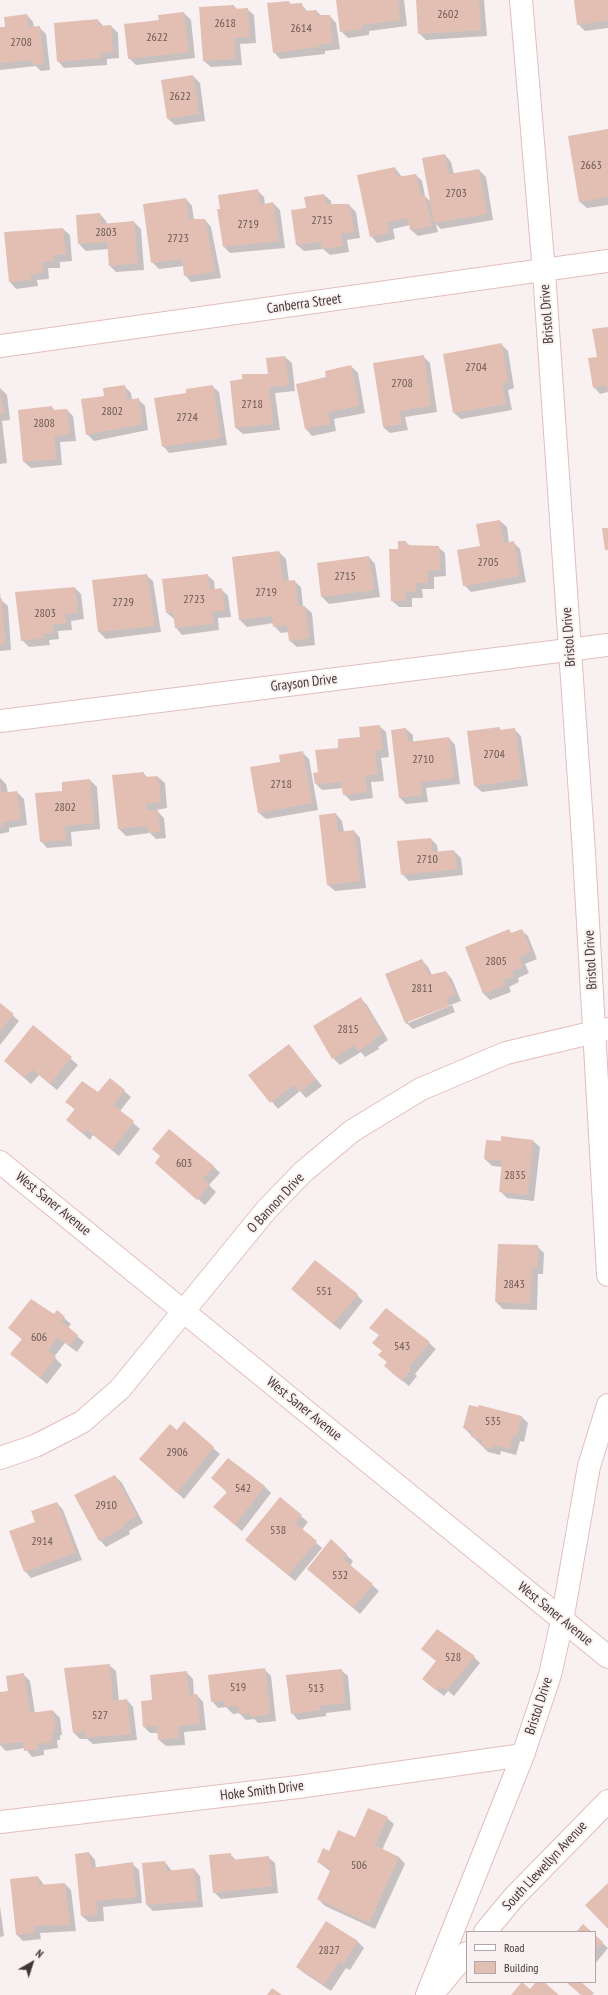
<!DOCTYPE html>
<html>
<head>
<meta charset="utf-8">
<style>
  body { margin:0 }
  #map { position:relative; width:608px; height:1995px; overflow:hidden; background:#f9f1f1; font-family:"PT Sans Narrow",sans-serif }
  canvas { display:block }
  .legend { position:absolute; left:466px; top:1931px; width:130px; height:52px; box-sizing:border-box; background:#f9f1f1; border:1px solid #b1a6a6; margin:0; padding:5px 7px; list-style:none; font-size:12px; color:#443535 }
  .legend li { display:flex; align-items:center; gap:8px; height:20px }
  .legend b { width:20px; border:1px solid #b1a6a6 }
  .north { position:absolute; left:12px; top:1943px; width:40px; height:40px; -webkit-text-stroke:3px #f9f1f1; paint-order:stroke; rotate:39deg; font-size:11px; font-weight:700; line-height:16px; text-align:center; color:#443535 }
  .north::after { content:''; display:block; margin:auto; width:14px; height:18px; background:#443535; clip-path:polygon(50% 0,100% 100%,50% 72%,0 100%) }
</style>
</head>
<body>
<div id="map">
<canvas width="608" height="1995"></canvas>
<ul class="legend">
<li><b style="height:5px;background:#fff"></b>Road</li>
<li><b style="height:11px;background:#e2bfb2"></b>Building</li>
</ul>
<div class="north">N</div>
</div>
<script>
const ctx = document.querySelector('canvas').getContext('2d');
ctx.lineJoin = 'round';
function fillPath(path, color) { ctx.fillStyle = color; ctx.fill(path, 'evenodd'); }
const shape = rows => new Path2D(rows.map(r => 'M' + r).join(''));
function stroke(path, color, width, dash) { ctx.strokeStyle = color; ctx.lineWidth = width; ctx.lineCap = dash ? 'butt' : 'round'; ctx.setLineDash(dash || []); ctx.stroke(path); }
function label(font, color, halo, rows, align = 'center') {
  ctx.font = font + ' "PT Sans Narrow",sans-serif'; ctx.lineWidth = 4; ctx.setLineDash([]); ctx.textBaseline = 'middle'; ctx.strokeStyle = halo; ctx.fillStyle = color; for (const [text, x, y, turn = 0] of rows) {
    ctx.save(); ctx.translate(x, y); ctx.rotate((+turn || 0) * Math.PI / 180); ctx.textAlign = isNaN(turn) ? turn : align; if (halo) ctx.strokeText(text, 0, 0); ctx.fillText(text, 0, 0); ctx.restore();
  }
}
fillPath(shape([
  [337,0,404,0,407,26,369,31,369,35,348,38,341,31],
  [417,0,484,0,487,36,426,40,419,33],
  [575,0,608,0,608,28,585,31,578,24],
  [289,2,292,5,301,4,308,12,316,11,322,16,330,16,336,23,340,49,325,51,325,54,280,59,274,52],
  [234,6,237,9,247,9,254,15,256,43,240,44,242,65,211,67,204,61],
  [184,13,191,20,195,58,136,65,129,58,160,21],
  [27,15,33,22,34,28,39,27,46,34,50,70,41,71,36,66,0,70,0,28,7,27],
  [98,20,104,27,111,26,118,33,119,58,107,59,107,65,64,68,58,61],
  [193,76,200,83,205,121,175,125,168,119],
  [608,130,608,205,587,208,580,202],
  [445,155,451,162,454,174,479,170,486,177,493,220,441,229,436,224,438,232,418,236,411,230,410,225,393,229,395,239,377,243,371,236,395,168,402,177,416,175,422,181,425,196,431,202],
  [257,190,264,197,265,205,273,203,280,210,285,248,230,253,224,247],
  [324,195,331,201,331,205,349,205,356,212,360,238,347,240,349,252,330,255,323,249,304,251,297,245,292,211,307,208],
  [186,199,192,206,194,220,205,220,211,227,221,278,191,282,185,275,184,266,159,269,152,262],
  [100,214,106,221,107,224,134,222,141,229,144,270,116,272,110,266,108,249,86,251,79,244,77,216],
  [63,229,70,235,72,261,60,262,60,268,48,268,49,279,37,280,38,286,16,289,10,282],
  [608,328,608,392,600,394,594,387,598,357],
  [501,344,508,351,514,388,508,390,512,410,461,419,454,413],
  [423,356,430,363,437,412,405,417,408,430,390,433,383,427],
  [285,357,292,363,295,391,275,393,280,430,243,434,236,428,269,375],
  [351,366,358,373,365,413,334,419,336,431,312,436,306,429,297,385,327,378],
  [124,386,131,393,132,400,138,399,145,406,148,430,94,441,87,434,105,397],
  [212,386,219,392,227,445,169,453,163,446,187,394],
  [0,388,7,395,10,420,2,421,7,463,0,464],
  [52,407,55,411,67,410,73,416,76,441,60,442,62,465,31,468,24,462],
  [500,521,507,527,509,543,513,542,520,549,526,582,471,592,464,585,481,547],
  [406,542,411,547,438,547,445,553,446,576,434,577,434,589,422,589,423,598,412,598,412,607,399,607,392,601,399,550],
  [279,552,286,559,289,582,294,581,301,587,303,607,305,607,312,613,315,645,297,647,290,641,289,632,281,633,274,626,274,623,247,627,240,620,233,558],
  [369,557,375,564,380,597,329,604,322,597,318,564],
  [146,575,153,581,161,632,106,639,99,632,93,581],
  [207,575,214,581,215,590,221,589,228,596,231,617,218,618,219,630,182,635,176,628,174,619,167,613],
  [75,588,81,594,84,619,71,621,72,630,58,631,59,639,49,640,50,645,29,647,22,640],
  [0,593,1,600,8,606,11,650,0,651],
  [379,726,386,732,389,757,381,758,384,781,371,782,373,798,351,801,344,794,343,788,322,790,316,784,319,773,340,748],
  [499,728,502,731,514,729,521,736,528,786,482,792,475,786],
  [406,729,413,735,413,742,449,738,455,745,460,784,426,788,428,802,406,804,400,798],
  [302,752,309,759,318,810,266,819,259,813,281,762],
  [143,773,148,778,158,777,165,783,167,808,156,810,164,818,166,838,156,839,150,833,126,836,119,829,113,776],
  [0,778,6,784,8,793,17,792,24,799,27,825,9,828,9,832,0,834],
  [90,780,97,787,100,829,71,832,72,846,47,848,41,841,63,792],
  [336,814,342,821,344,832,354,831,360,838,366,888,335,891,328,885],
  [431,839,437,845,438,853,454,851,461,858,463,875,409,881,402,874],
  [521,930,528,936,537,959,525,964,529,973,518,978,519,982,509,987,511,992,490,1000,483,993,509,931,512,933],
  [422,960,428,967,432,975,446,972,452,979,461,1001,408,1021,408,1023,452,1005,455,1012,413,1029,406,1023,387,975],
  [361,999,367,1005,388,1040,378,1047,379,1049,365,1057,361,1052,340,1065,333,1058],
  [0,1004,19,1021,0,1045],
  [33,1026,78,1065,57,1090,39,1075,31,1084,5,1061],
  [289,1045,322,1086,306,1098,300,1091,278,1109,250,1075],
  [124,1091,131,1097,120,1111,140,1129,119,1156,93,1135,90,1140,67,1120,75,1110,67,1102,99,1094],
  [502,1137,533,1141,540,1147,534,1201,507,1198,500,1191,502,1167,492,1166,485,1159,502,1142],
  [213,1166,220,1173,209,1185,216,1192,205,1205,162,1169],
  [537,1246,544,1253,543,1274,538,1274,537,1310,503,1309,496,1302],
  [292,1289,357,1295,363,1301,340,1330],
  [54,1315,64,1318,71,1324,68,1328,84,1342,77,1352,65,1343,54,1357,62,1365,47,1384,11,1354,23,1340,9,1328],
  [371,1327,429,1343,436,1349,415,1374,417,1376,409,1386,392,1373,388,1363,380,1355,383,1351,380,1336],
  [479,1406,522,1417,528,1423,524,1442,520,1441,516,1455,501,1451,500,1455,488,1452,464,1428],
  [184,1423,220,1454,184,1499,147,1465],
  [115,1476,122,1483,143,1523,129,1531,130,1534,106,1547,100,1540],
  [212,1478,264,1486,271,1493,242,1531,221,1513,227,1492],
  [280,1499,308,1522,302,1530,322,1548,295,1581,253,1546],
  [57,1503,63,1510,82,1560,31,1578,25,1571,37,1523],
  [331,1541,353,1561,350,1566,379,1591,360,1614,315,1575],
  [474,1657,480,1663,454,1696,448,1691,444,1696,430,1685],
  [109,1665,116,1671,119,1701,127,1700,133,1707,137,1740,93,1744,87,1739,80,1739,74,1733],
  [264,1669,271,1676,276,1721,258,1723,254,1719,246,1720,239,1713,233,1714,226,1707,218,1708,212,1701],
  [341,1670,348,1676,351,1710,326,1713,326,1716,298,1720,292,1713],
  [186,1672,193,1679,194,1695,197,1695,203,1702,206,1730,184,1732,185,1745,166,1746,159,1740,158,1733,150,1733,144,1727,153,1701],
  [23,1674,30,1681,35,1713,53,1711,60,1718,62,1735,60,1735,60,1740,57,1740,58,1748,44,1750,44,1755,32,1757,25,1748,6,1751,0,1745,0,1693,9,1691],
  [387,1818,394,1824,382,1850,399,1857,405,1864,375,1929,325,1906,318,1899,331,1872,318,1862,329,1852,355,1839],
  [89,1853,95,1860,96,1869,132,1864,139,1870,142,1903,103,1907,104,1921,89,1922,82,1916],
  [230,1854,236,1860,268,1857,275,1863,278,1893,221,1899,214,1892],
  [165,1862,172,1871,194,1869,200,1876,203,1907,153,1911,147,1905],
  [38,1877,45,1886,65,1884,71,1890,76,1931,40,1933,41,1939,23,1941,17,1935],
  [0,1906,4,1936,0,1937],
  [326,1922,358,1942,364,1948,350,1970,346,1968,331,1991,304,1973,297,1967],
  [595,1936,608,1948,595,1964]
]), '#0003');
fillPath(shape([
  [336,0,398,0,400,20,362,25,363,29,340,32],
  [416,0,479,0,481,30,418,34],
  [574,0,608,0,608,20,577,25],
  [289,1,289,4,302,3,303,11,317,10,317,15,330,15,333,43,319,45,319,47,273,53,267,3],
  [234,5,234,9,248,8,250,37,234,38,235,59,203,61,199,7],
  [184,12,189,52,128,59,124,24,159,20,158,15],
  [27,14,29,27,40,26,44,64,33,65,33,60,0,63,0,27,5,27,4,17],
  [98,19,99,26,111,25,113,52,101,53,101,58,57,62,54,23],
  [193,75,199,114,167,119,161,80],
  [608,129,608,197,579,202,568,136],
  [445,154,449,174,479,169,487,214,434,223,422,158],
  [395,167,397,177,416,174,421,196,425,195,432,226,410,230,408,218,387,222,389,233,370,237,357,175],
  [258,189,260,205,273,202,279,241,223,247,217,209,220,209,218,195],
  [324,194,326,204,349,204,354,232,341,234,343,246,322,249,321,242,296,245,291,210,306,208,304,197],
  [186,198,189,219,205,219,215,272,184,276,182,259,151,263,143,204],
  [100,213,101,224,134,221,138,263,109,266,107,242,78,244,76,215],
  [63,228,66,254,54,255,54,261,42,262,43,273,31,274,31,280,9,282,4,232],
  [608,327,608,392,607,392,606,385,593,388,588,358,597,357,592,329],
  [502,343,508,382,502,383,506,404,453,413,443,354],
  [424,355,431,406,399,411,402,424,383,427,373,363],
  [285,356,289,385,269,387,273,424,235,428,230,381,242,379,242,374,268,374,266,358],
  [351,365,359,406,328,412,330,424,305,429,296,384,326,377,325,371],
  [125,385,127,400,139,398,142,424,86,435,81,399,104,396,103,388],
  [213,385,221,438,162,447,154,398,186,393,186,389],
  [0,390,4,414,0,414],
  [52,406,52,410,67,409,70,434,54,436,56,459,23,462,18,410],
  [500,520,504,543,514,541,520,576,463,586,457,550,480,546,476,524],
  [602,528,608,528,608,550,605,550],
  [398,541,406,541,406,545,439,546,440,570,428,570,428,583,416,583,416,591,405,592,406,601,391,601,389,549,398,549],
  [279,551,283,581,295,580,298,606,305,606,309,638,289,641,287,625,273,627,272,616,239,620,232,557],
  [369,556,374,590,321,597,317,563],
  [147,574,155,626,98,632,92,580],
  [208,574,210,590,222,588,225,610,212,612,213,624,175,628,173,612,166,613,162,579],
  [75,587,78,613,65,614,66,623,52,625,53,633,43,634,44,638,21,641,15,592],
  [0,599,2,599,5,644,0,645],
  [380,725,383,750,375,751,378,774,365,776,367,792,343,795,341,782,315,784,313,773,318,772,315,750,338,748,338,739,360,737,359,727],
  [500,727,500,730,515,728,522,779,474,786,467,731],
  [406,728,408,742,449,737,454,778,420,782,422,795,399,798,391,730],
  [303,751,312,803,258,813,250,767,280,762,279,755],
  [144,772,144,777,158,776,161,802,146,804,147,811,158,810,160,832,148,833,148,826,118,829,112,775],
  [90,779,94,823,64,826,66,840,40,842,35,793,62,791,62,782],
  [0,783,2,793,17,791,21,819,3,822,3,826,0,827],
  [336,813,338,832,354,830,360,881,327,885,319,815],
  [431,838,433,852,454,850,457,869,401,875,397,841],
  [509,929,511,933,522,929,531,952,519,957,523,967,512,971,514,976,503,980,505,985,483,994,465,947],
  [422,959,429,975,446,971,455,994,446,998,449,1006,405,1023,385,974],
  [361,997,382,1034,372,1040,373,1042,358,1051,355,1045,332,1059,313,1026],
  [0,1003,14,1014,0,1031],
  [33,1025,72,1057,50,1084,32,1069,24,1078,4,1061],
  [289,1044,316,1079,299,1092,294,1085,270,1103,248,1075],
  [110,1078,125,1090,113,1105,134,1121,112,1150,86,1129,83,1134,66,1120,75,1109,65,1102,82,1081,98,1092],
  [169,1129,214,1166,203,1179,210,1185,197,1200,155,1163,160,1156,152,1149],
  [501,1136,533,1140,528,1195,499,1192,502,1161,484,1159,486,1140,501,1141],
  [498,1244,538,1245,537,1268,532,1268,530,1304,495,1302],
  [315,1260,358,1294,333,1324,291,1289],
  [31,1299,54,1314,57,1310,65,1317,61,1321,78,1335,70,1346,58,1337,48,1350,56,1357,40,1378,10,1354,22,1339,8,1328],
  [386,1308,430,1342,409,1367,411,1369,402,1381,384,1366,387,1362,378,1355,382,1351,372,1343,379,1335,369,1328],
  [469,1405,478,1407,479,1405,522,1416,517,1436,513,1435,510,1449,494,1445,493,1449,481,1446,482,1440,471,1437,472,1431,463,1428],
  [184,1421,214,1447,177,1493,139,1459,170,1424,177,1430],
  [228,1458,265,1486,235,1525,213,1507,227,1492,211,1478],
  [115,1475,137,1516,123,1524,124,1527,99,1541,74,1495],
  [280,1497,302,1515,295,1523,317,1541,288,1575,245,1540],
  [57,1502,76,1553,24,1572,9,1531,35,1522,31,1511],
  [331,1539,347,1554,343,1559,373,1584,353,1608,307,1569],
  [437,1629,475,1656,447,1690,441,1686,437,1691,422,1679,436,1661,421,1649],
  [110,1664,113,1701,127,1699,131,1734,86,1738,85,1732,73,1733,64,1668],
  [265,1668,270,1714,250,1717,250,1713,239,1714,238,1706,225,1707,224,1700,211,1702,208,1675],
  [342,1669,345,1703,319,1706,320,1710,291,1714,286,1675],
  [187,1671,189,1695,197,1694,200,1724,178,1726,179,1738,158,1740,157,1726,143,1727,141,1701,152,1700,150,1675],
  [24,1673,30,1713,53,1710,56,1729,54,1729,54,1734,51,1734,52,1742,38,1744,38,1749,24,1751,23,1742,0,1744,0,1692,8,1691,6,1676],
  [368,1808,388,1817,375,1845,399,1857,369,1923,317,1899,331,1869,317,1862,323,1848,329,1851,338,1830,355,1837],
  [89,1852,91,1868,133,1862,136,1897,96,1901,98,1915,81,1916,75,1854],
  [231,1853,231,1860,269,1856,272,1886,213,1893,209,1855],
  [165,1861,166,1871,194,1868,197,1901,146,1905,142,1863],
  [38,1876,39,1885,65,1883,70,1925,34,1926,35,1933,16,1935,10,1879],
  [608,1883,608,1929,585,1905],
  [326,1921,358,1941,343,1965,339,1962,324,1985,296,1967],
  [583,1924,592,1932,576,1932],
  [595,1935,603,1942,595,1951],
  [522,1982,530,1989,536,1982,544,1982,559,1995,511,1995],
  [566,1982,581,1982,594,1993,592,1995,581,1995],
  [272,1988,282,1995,267,1995]
]), '#e2bfb2');
const street = shape([
  [521,0,544,272,584,853,608,1275],
  [0,346,608,261],
  [0,721,608,645],
  [0,1458,35,1446,82,1422,120,1389,267,1209,303,1172,352,1131,421,1089,506,1053,608,1029],
  [0,1822,298,1787,523,1755],
  [485,1932,514,1897,608,1801],
  [434,1992,467,1953],
  [427,1995,523,1755,550,1675,562,1621,589,1466,608,1405]
]);
const secondary = shape([
  [0,1162,608,1657]
]);
stroke(street, '#e3bdbc', 24);
stroke(secondary, '#e3bdbc', 24);
stroke(street, '#fff', 22);
stroke(secondary, '#fff', 22);
label('12px', '#6c5854', null, [
  ["2602",448,15],
  ["2618",225,24],
  ["2614",301,29],
  ["2622",157,38],
  ["2708",21,43],
  ["2622",180,97],
  ["2663",591,166],
  ["2703",456,194],
  ["2715",322,221],
  ["2719",248,225],
  ["2803",106,233],
  ["2723",178,239],
  ["2704",476,368],
  ["2708",402,384],
  ["2718",252,405],
  ["2802",112,412],
  ["2724",187,418],
  ["2808",44,424],
  ["2705",488,563],
  ["2715",345,577],
  ["2719",266,593],
  ["2723",194,600],
  ["2729",123,603],
  ["2803",45,614],
  ["2704",494,755],
  ["2710",423,760],
  ["2718",281,785],
  ["2802",65,808],
  ["2710",427,860],
  ["2805",496,962],
  ["2811",422,989],
  ["2815",348,1030],
  ["603",184,1164],
  ["2835",515,1176],
  ["2843",514,1285],
  ["551",324,1292],
  ["606",39,1338],
  ["543",402,1347],
  ["535",493,1422],
  ["2906",177,1453],
  ["542",243,1489],
  ["2910",106,1506],
  ["538",278,1531],
  ["2914",42,1542],
  ["532",340,1576],
  ["528",453,1658],
  ["519",238,1688],
  ["513",316,1689],
  ["527",100,1716],
  ["506",359,1866],
  ["2827",329,1951]
]);
label('14px', '#443535', '#f9f1f1', [
  ["Canberra Street",304,304,-8],
  ["Bristol Drive",547,314,-94],
  ["Bristol Drive",569,637,-94],
  ["Grayson Drive",304,683,-7],
  ["Bristol Drive",591,960,-93],
  ["O Bannon Drive",276,1203,-47],
  ["West Saner Avenue",53,1204,39],
  ["West Saner Avenue",304,1409,39],
  ["West Saner Avenue",555,1614,39],
  ["Bristol Drive",539,1706,-72],
  ["Hoke Smith Drive",262,1791,-7],
  ["South Llewellyn Avenue",545,1866,-47]
]);
</script>
</body>
</html>
